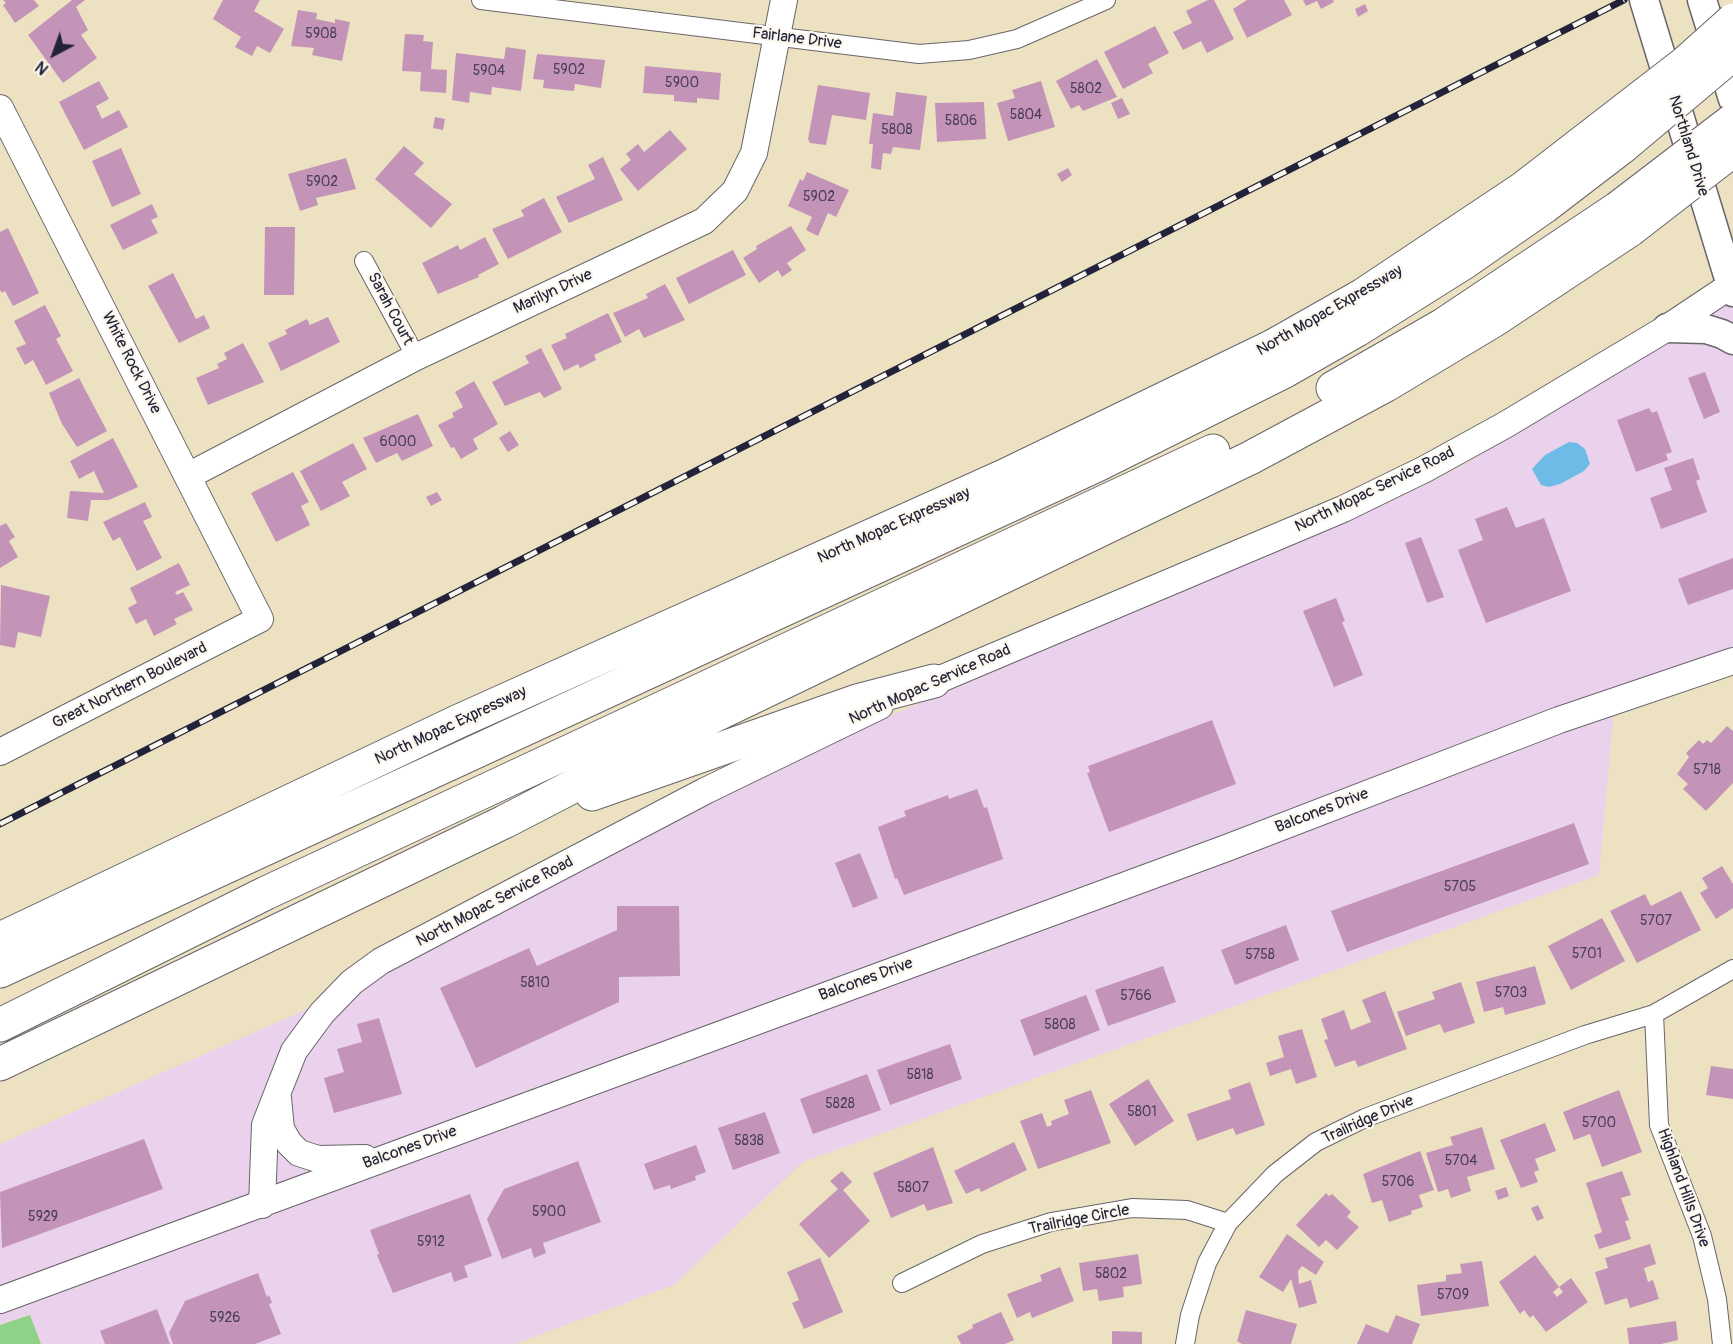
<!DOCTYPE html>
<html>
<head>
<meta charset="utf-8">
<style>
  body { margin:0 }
  #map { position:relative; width:1733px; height:1344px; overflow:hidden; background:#ece2c2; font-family:Pangolin,sans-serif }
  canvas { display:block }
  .north { position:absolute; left:24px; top:24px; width:60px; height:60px; -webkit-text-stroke:4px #fbf7ec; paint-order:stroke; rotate:221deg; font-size:16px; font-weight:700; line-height:24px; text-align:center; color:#22223b }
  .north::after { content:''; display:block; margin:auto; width:21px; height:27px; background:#22223b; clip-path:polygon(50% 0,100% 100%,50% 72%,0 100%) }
</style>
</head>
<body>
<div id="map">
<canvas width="1733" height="1344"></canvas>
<div class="north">N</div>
</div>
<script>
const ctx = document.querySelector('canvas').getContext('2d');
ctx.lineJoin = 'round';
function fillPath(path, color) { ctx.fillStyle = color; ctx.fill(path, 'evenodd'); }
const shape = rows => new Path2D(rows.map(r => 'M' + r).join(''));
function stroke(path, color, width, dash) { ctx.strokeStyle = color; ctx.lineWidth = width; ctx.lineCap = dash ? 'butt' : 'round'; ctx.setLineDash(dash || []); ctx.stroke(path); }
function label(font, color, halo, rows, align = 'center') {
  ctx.font = font + ' Pangolin,sans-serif'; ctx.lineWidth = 4.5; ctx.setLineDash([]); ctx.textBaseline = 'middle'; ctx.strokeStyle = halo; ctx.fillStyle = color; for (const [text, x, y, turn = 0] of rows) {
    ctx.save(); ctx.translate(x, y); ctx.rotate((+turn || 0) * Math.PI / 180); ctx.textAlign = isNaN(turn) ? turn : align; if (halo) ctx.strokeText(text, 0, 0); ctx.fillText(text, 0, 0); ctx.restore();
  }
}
fillPath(shape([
  [1733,298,1733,651,1616,687,1599,875,803,1162,674,1285,515,1344,41,1344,29,1315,0,1325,0,1144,298,1013,402,963,689,813,848,734,1264,556,1458,468,1712,315]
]), '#ead1ec');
fillPath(shape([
  [30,1315,41,1344,0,1344,0,1325]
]), '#90d188');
fillPath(shape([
  [1569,442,1577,443,1585,449,1590,464,1584,471,1560,484,1549,487,1541,485,1532,469,1545,455]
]), '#6dbce7');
fillPath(shape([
  [3,0,34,0,39,6,15,23,3,5,6,3],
  [72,0,85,0,76,7,88,30,81,35,97,58,63,83,28,35],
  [223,0,260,0,254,11,284,29,270,53,257,46,252,56,235,47,241,37,213,19],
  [1208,0,1214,0,1234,39,1207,53,1201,41,1183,50,1173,32,1192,23,1186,11],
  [1247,0,1284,0,1292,15,1247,38,1233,9],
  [1303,0,1333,0,1334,2,1321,9,1317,1,1306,6],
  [1365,4,1368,11,1358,17,1355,9],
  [298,10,317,13,316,19,335,23,335,19,350,22,342,61,312,55,314,48,291,46],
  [1155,26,1169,53,1148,64,1153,73,1123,89,1104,52],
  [405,34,424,35,423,41,433,42,431,69,447,70,446,93,420,91,421,72,402,71],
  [506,47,526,50,521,91,492,87,491,95,470,92,469,103,452,100,456,53,504,59],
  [537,54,605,60,601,88,575,84,574,91,543,88,544,80,533,79],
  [1097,59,1117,97,1083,111,1079,105,1071,109,1056,81],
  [645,66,721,73,719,100,697,98,697,103,674,101,674,95,643,93],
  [99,81,109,99,96,106,102,119,119,110,128,127,84,150,59,102],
  [1041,81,1055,127,1008,141,997,103,1015,98,1012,90],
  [818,85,870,93,866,120,832,115,826,145,810,143,808,139],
  [896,92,927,96,920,150,893,147,891,154,883,153,881,170,871,168,873,144,869,144,873,113,893,116],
  [1122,98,1130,114,1118,119,1111,103],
  [984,102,986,139,937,142,935,103],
  [435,117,445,119,443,130,433,128],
  [670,130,687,149,638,191,620,169,631,160,626,154,638,144,644,152],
  [404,146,424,163,414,174,452,204,431,228,375,179],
  [121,148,141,194,112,207,92,161],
  [603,157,623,200,569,223,556,197,595,179,588,165],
  [346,158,356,189,316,198,318,205,300,211,288,174],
  [1068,168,1072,175,1062,182,1057,174],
  [807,172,849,190,836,217,828,213,818,236,806,230,812,217,788,206,800,179,803,181],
  [544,198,562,232,508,259,492,229,524,216,521,210],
  [152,204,158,217,151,220,158,233,123,250,110,225],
  [791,226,806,250,787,263,792,270,782,277,778,270,759,283,743,258,757,249,756,246],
  [265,227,295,227,294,295,264,295],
  [8,228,39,293,13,306,5,291,2,293,0,290,0,232],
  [485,237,499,264,478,275,479,277,438,294,422,263,458,245,460,250],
  [733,250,746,275,689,304,676,278],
  [173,273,196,319,204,315,210,328,179,343,148,286],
  [665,284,685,320,644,338,639,329,625,337,613,313,648,298,646,294],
  [45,305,61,336,56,339,73,371,46,385,33,360,25,365,16,348,26,344,14,321],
  [608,313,622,342,594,355,596,360,580,368,578,364,564,371,551,345,567,338,565,334],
  [328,317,340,342,281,371,268,343,287,334,285,330,307,319,310,325],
  [243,343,264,382,208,405,196,378,219,368,217,364,227,359,224,353],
  [541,348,562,389,544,398,540,392,505,406,492,382,529,363,525,356],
  [1705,372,1720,412,1704,419,1688,378],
  [79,378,107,431,77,447,62,424,49,393],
  [474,381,498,424,473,439,478,449,461,459,454,447,451,448,438,425,454,417,452,413,463,407,455,392],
  [1649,408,1652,413,1657,411,1672,452,1666,454,1668,460,1636,472,1617,420],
  [418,414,433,446,402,461,397,453,376,463,363,438],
  [510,431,519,445,508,452,499,438],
  [113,438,138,487,109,500,91,500,88,521,67,518,70,491,104,493,94,471,79,479,70,461],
  [353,443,367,469,342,482,350,496,321,511,300,471],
  [1693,458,1700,479,1696,481,1707,512,1661,529,1650,498,1672,490,1664,468],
  [293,472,309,502,301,506,310,525,276,542,251,493],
  [437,492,442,500,431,506,426,497],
  [145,502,152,517,143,521,162,558,137,571,120,537,113,541,103,522],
  [1507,507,1516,528,1544,518,1571,591,1486,623,1458,550,1483,540,1475,519],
  [6,523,15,537,9,541,18,557,0,568,0,526],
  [1421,537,1444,597,1427,603,1405,543],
  [1733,558,1733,589,1688,605,1678,579],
  [179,563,190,585,175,592,177,595,183,592,193,610,174,619,177,624,154,636,146,619,136,624,128,608,137,603,130,588],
  [1,585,50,596,41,637,18,632,15,648,0,645],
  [1336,598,1345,621,1342,622,1363,675,1334,687,1303,611],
  [1212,720,1236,784,1109,832,1087,773,1090,772,1088,766],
  [1727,726,1733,731,1733,783,1706,811,1683,789,1688,784,1677,774,1689,757,1686,753,1699,740,1703,744,1707,740,1711,743],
  [977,789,984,808,987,807,1003,859,904,895,897,878,895,879,878,827,906,816,904,811,948,795,949,799],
  [1574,823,1589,864,1347,952,1331,911],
  [860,853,878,898,853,908,835,863],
  [1722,866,1733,884,1733,908,1716,919,1700,893,1708,888,1702,878],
  [1681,891,1701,930,1637,963,1610,911,1645,894,1651,906],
  [617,906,679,906,680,976,619,977,619,1002,476,1068,440,988,529,948,537,966,617,930],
  [1602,918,1625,961,1571,990,1548,946],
  [1286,925,1299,960,1235,985,1221,950],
  [1163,966,1176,1002,1108,1026,1095,990],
  [1535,966,1546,1004,1505,1015,1503,1007,1484,1012,1476,982],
  [1461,982,1475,1023,1444,1033,1440,1024,1406,1036,1397,1012,1435,999,1432,992],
  [1385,991,1407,1049,1358,1067,1355,1060,1335,1067,1324,1040,1328,1039,1321,1019,1344,1010,1351,1030,1371,1022,1362,1000],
  [1086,995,1100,1030,1034,1056,1020,1020],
  [379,1018,402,1094,334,1113,324,1078,344,1072,337,1049,362,1042,357,1024],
  [1302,1029,1317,1077,1296,1084,1291,1069,1270,1076,1266,1063,1284,1057,1278,1036],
  [950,1044,962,1079,890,1105,877,1070],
  [1711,1066,1733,1069,1733,1099,1706,1095],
  [867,1074,881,1110,813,1134,800,1099],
  [1148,1079,1174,1121,1135,1146,1109,1104],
  [1250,1082,1265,1125,1236,1135,1233,1128,1197,1141,1187,1114,1231,1099,1228,1090],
  [1091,1090,1111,1143,1038,1169,1020,1121,1042,1113,1047,1127,1052,1125,1051,1121,1069,1114,1064,1100],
  [1619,1090,1642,1152,1602,1167,1590,1134,1574,1140,1563,1112],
  [765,1112,780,1153,733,1170,718,1128],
  [1545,1123,1556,1151,1535,1159,1539,1170,1534,1172,1538,1182,1521,1188,1500,1140],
  [1482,1127,1495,1169,1467,1177,1471,1191,1451,1198,1448,1189,1438,1192,1426,1153,1453,1145,1450,1137],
  [144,1139,163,1189,2,1248,0,1192],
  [1014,1142,1027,1170,981,1192,979,1188,966,1194,954,1171],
  [696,1145,706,1172,695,1176,696,1180,671,1189,670,1185,654,1190,644,1164],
  [933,1147,953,1203,927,1211,924,1204,891,1218,873,1173],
  [1420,1151,1434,1190,1419,1195,1423,1207,1411,1211,1412,1214,1389,1222,1382,1200,1372,1203,1363,1174],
  [578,1161,601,1222,543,1243,546,1253,534,1258,531,1248,502,1259,487,1219,504,1189],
  [842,1171,852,1182,843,1190,870,1221,829,1258,799,1224,838,1189,830,1181],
  [1622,1171,1631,1195,1621,1198,1629,1220,1625,1221,1631,1239,1599,1249,1594,1235,1602,1232,1586,1183],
  [1506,1187,1509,1196,1498,1200,1495,1191],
  [1326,1193,1329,1196,1332,1194,1351,1212,1347,1217,1359,1227,1337,1250,1326,1240,1319,1247,1296,1225],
  [470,1194,492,1256,464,1266,468,1277,454,1282,451,1272,393,1293,377,1255,379,1254,370,1230],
  [1538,1205,1544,1218,1537,1221,1531,1208],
  [1287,1234,1324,1262,1316,1275,1302,1266,1298,1271,1299,1284,1311,1280,1317,1303,1299,1308,1291,1279,1283,1292,1259,1277],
  [1650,1244,1656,1264,1644,1268,1648,1282,1653,1280,1659,1299,1630,1308,1627,1298,1605,1305,1595,1272,1608,1268,1605,1258],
  [1138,1254,1142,1284,1123,1287,1124,1297,1099,1301,1097,1289,1083,1291,1079,1263],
  [1535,1255,1559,1287,1553,1292,1557,1297,1563,1292,1559,1287,1571,1278,1588,1302,1546,1332,1533,1315,1530,1318,1524,1310,1520,1314,1499,1282],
  [820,1258,843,1312,804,1329,792,1303,799,1300,787,1272],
  [1482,1261,1489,1306,1421,1316,1417,1285,1446,1281,1446,1275,1462,1273,1460,1264],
  [1060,1267,1074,1301,1032,1318,1030,1312,1017,1318,1007,1294,1042,1281,1040,1275],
  [258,1273,267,1297,269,1295,272,1303,269,1304,281,1334,255,1344,173,1344,169,1333,185,1301],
  [157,1309,170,1344,105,1344,100,1331],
  [1246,1310,1297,1324,1291,1344,1242,1344,1237,1341],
  [1001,1312,1014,1340,1005,1344,961,1344,957,1336,973,1328,972,1325],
  [1396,1315,1420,1324,1412,1344,1357,1344,1366,1324,1388,1333],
  [1676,1321,1678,1340,1661,1344,1629,1344,1627,1328],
  [1112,1331,1142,1332,1142,1344,1112,1344]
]), '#c494b8');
const street = shape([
  [481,0,919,54,969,50,1017,39,1106,0],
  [364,261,416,357],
  [1654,1014,1659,1125,1702,1236,1717,1299,1722,1344],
  [902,1283,982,1244,1051,1222,1132,1208,1187,1210,1228,1223],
  [1185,1344,1190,1315,1207,1263,1228,1223,1275,1174,1316,1142,1365,1118,1585,1035,1654,1014,1733,969]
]);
const secondary = shape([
  [0,108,260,619,0,752],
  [188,476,416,357,704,221,735,191,754,153,784,0],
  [919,688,1343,509,1425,469,1505,425,1667,328,1733,284],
  [278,1098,281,1129,289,1143,299,1153,318,1159,365,1158],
  [262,1205,265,1125,279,1089,294,1051,322,1013,352,982,381,961,705,791,880,706],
  [0,1300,1224,849,1559,720,1733,661]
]);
const primary = shape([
  [1644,0,1733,292],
  [1702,0,1733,99],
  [1667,328,1706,329,1722,334,1733,340]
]);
const highway = shape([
  [1333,388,1443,325,1618,208],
  [592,794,857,701,934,681],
  [0,939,459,721,1004,476,1273,346],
  [0,971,1097,465,1285,371],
  [0,1025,266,893,1213,451],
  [0,1064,504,822,645,749,1250,458,1386,385,1496,319,1630,230]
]);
stroke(street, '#69656a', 20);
stroke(secondary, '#69656a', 28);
stroke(primary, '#69656a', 31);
stroke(highway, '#69656a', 35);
stroke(street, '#fff', 18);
stroke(secondary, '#fff', 26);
stroke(primary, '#fff', 28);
stroke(highway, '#fff', 33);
const rail = shape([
  [0,824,1624,0]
]);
stroke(rail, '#22223b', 7);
stroke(rail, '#fbf7ec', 4.5, [14]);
const highwayBridge = shape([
  [1618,208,1733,120],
  [1630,230,1733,150],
  [1273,346,1363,295,1522,189,1685,63,1733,20],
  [1285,371,1357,330,1465,262,1544,207,1621,148,1733,54]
]);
stroke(highwayBridge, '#69656a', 35, []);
stroke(highwayBridge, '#fff', 33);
label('14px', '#4a3e5a', null, [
  ["5908",321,34],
  ["5902",569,70],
  ["5904",489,71],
  ["5900",682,83],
  ["5802",1086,89],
  ["5804",1026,115],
  ["5806",961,121],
  ["5808",897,130],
  ["5902",322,182],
  ["5902",819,197],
  ["6000",398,442],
  ["5718",1707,770],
  ["5705",1460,887],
  ["5707",1656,921],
  ["5701",1587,954],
  ["5758",1260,955],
  ["5810",535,983],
  ["5703",1511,993],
  ["5766",1136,996],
  ["5808",1060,1025],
  ["5818",920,1075],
  ["5828",840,1104],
  ["5801",1142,1112],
  ["5700",1599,1123],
  ["5838",749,1141],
  ["5704",1461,1161],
  ["5706",1398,1182],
  ["5807",913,1188],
  ["5900",549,1212],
  ["5929",43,1217],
  ["5912",431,1242],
  ["5802",1111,1274],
  ["5709",1453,1295],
  ["5926",225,1318]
]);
label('16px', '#22223b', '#fbf7ec', [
  ["Fairlane Drive",797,39,7],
  ["Northland Drive",1688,146,73],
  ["Marilyn Drive",553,292,-25],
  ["Sarah Court",390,309,62],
  ["North Mopac Expressway",1330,311,-30],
  ["White Rock Drive",131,363,63],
  ["North Mopac Service Road",1375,490,-26],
  ["North Mopac Expressway",894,526,-24],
  ["North Mopac Service Road",930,685,-24],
  ["Great Northern Boulevard",130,686,-27],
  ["North Mopac Expressway",451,726,-25],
  ["Balcones Drive",1322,811,-21],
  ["North Mopac Service Road",495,902,-28],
  ["Balcones Drive",866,980,-20],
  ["Trailridge Drive",1368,1120,-24],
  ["Balcones Drive",410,1148,-20],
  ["Highland Hills Drive",1683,1188,70],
  ["Trailridge Circle",1079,1220,-11]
]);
</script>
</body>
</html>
